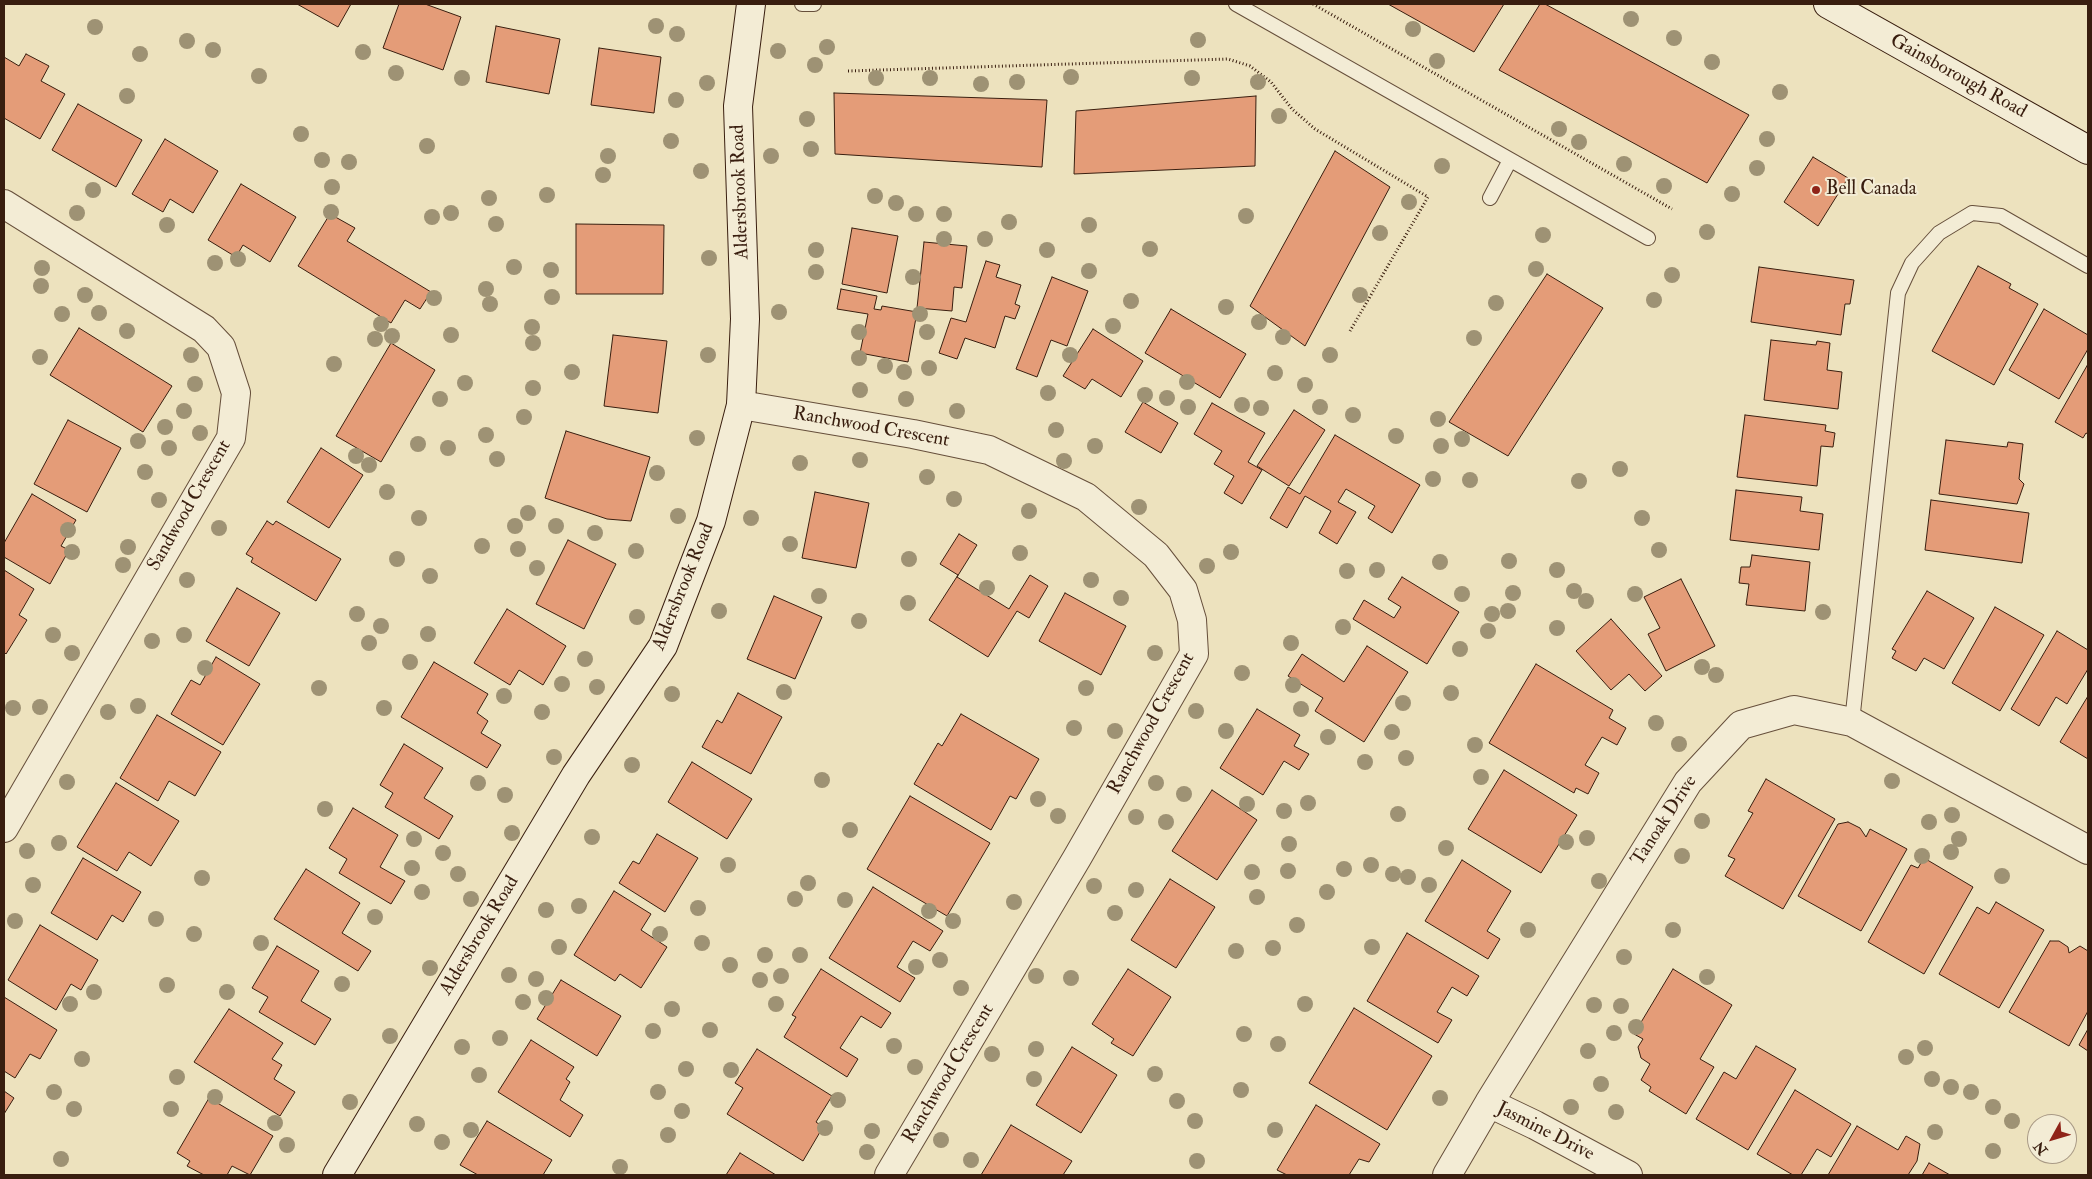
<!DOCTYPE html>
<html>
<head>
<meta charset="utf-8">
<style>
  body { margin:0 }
  #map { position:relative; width:2092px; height:1179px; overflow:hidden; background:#ede2be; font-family:"IM FELL Double Pica",serif }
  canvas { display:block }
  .frame { position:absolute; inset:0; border:5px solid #391e0f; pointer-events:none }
  .north { position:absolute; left:2027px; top:1114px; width:50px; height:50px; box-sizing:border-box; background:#f3ecd5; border:1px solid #a99a86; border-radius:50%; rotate:231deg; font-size:14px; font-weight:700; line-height:20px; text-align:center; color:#391e0f }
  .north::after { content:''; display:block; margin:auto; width:18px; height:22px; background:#8f2418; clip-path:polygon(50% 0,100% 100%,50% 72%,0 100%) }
</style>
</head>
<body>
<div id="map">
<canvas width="2092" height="1179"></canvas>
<div class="frame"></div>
<div class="north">N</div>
</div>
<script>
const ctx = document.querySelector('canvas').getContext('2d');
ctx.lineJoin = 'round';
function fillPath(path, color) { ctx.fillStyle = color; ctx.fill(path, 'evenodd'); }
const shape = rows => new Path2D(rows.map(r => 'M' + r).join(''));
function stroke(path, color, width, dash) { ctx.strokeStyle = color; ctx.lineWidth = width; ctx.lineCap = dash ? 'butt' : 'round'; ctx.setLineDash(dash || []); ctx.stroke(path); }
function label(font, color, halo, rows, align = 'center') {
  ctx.font = font + ' "IM FELL Double Pica",serif'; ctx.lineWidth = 4; ctx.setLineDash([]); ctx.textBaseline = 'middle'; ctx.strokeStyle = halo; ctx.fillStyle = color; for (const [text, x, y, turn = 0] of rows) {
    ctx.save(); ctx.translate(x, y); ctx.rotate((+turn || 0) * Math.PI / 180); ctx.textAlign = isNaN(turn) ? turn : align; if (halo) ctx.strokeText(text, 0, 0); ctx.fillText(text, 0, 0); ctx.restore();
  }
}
const building = shape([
  [297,4,351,4,338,27,297,4],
  [399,4,425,4,461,17,443,70,383,48,399,4],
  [1388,4,1504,4,1474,52,1388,4],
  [1540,4,1545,4,1749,115,1707,183,1499,70,1540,4],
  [496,26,560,39,549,94,486,82,496,26],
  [599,48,661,57,654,113,591,105,599,48],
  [26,54,49,66,41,81,65,94,40,139,4,118,4,57,19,66,26,54],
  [834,93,1047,100,1042,167,835,154,834,93],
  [1256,96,1255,166,1074,174,1076,111,1256,96],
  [78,104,142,140,116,187,52,150,78,104],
  [165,139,218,171,193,213,170,199,163,212,132,194,165,139],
  [1335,151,1390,187,1305,346,1250,306,1335,151],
  [1813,157,1848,178,1818,226,1784,202,1813,157],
  [241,184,296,217,270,262,243,245,236,257,208,240,241,184],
  [330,214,355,228,347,241,431,292,420,309,405,300,391,323,298,266,330,214],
  [576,224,664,225,663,294,576,294,576,224],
  [852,228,898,236,887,293,842,284,852,228],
  [924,242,967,246,962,288,954,287,952,311,917,308,924,242],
  [986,261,1000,265,996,277,1021,285,1015,304,1020,306,1015,319,1005,316,995,348,965,338,957,359,939,353,951,318,966,322,986,261],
  [1978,266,2011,284,2009,288,2038,304,1994,385,1932,351,1978,266],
  [1759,267,1854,280,1850,304,1845,304,1841,335,1751,322,1759,267],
  [1547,274,1603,308,1508,456,1449,422,1547,274],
  [1052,277,1088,291,1067,346,1051,340,1037,377,1016,369,1052,277],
  [841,289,877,296,874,309,881,310,882,306,917,312,908,362,860,353,868,314,837,309,841,289],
  [1171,309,1246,354,1220,398,1145,353,1171,309],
  [2044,309,2088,335,2088,349,2059,399,2009,370,2044,309],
  [79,328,172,386,143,432,50,375,79,328],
  [1093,329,1143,361,1121,397,1092,379,1085,389,1063,376,1093,329],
  [613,335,667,341,658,413,604,406,613,335],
  [1771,340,1816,345,1817,341,1830,343,1827,370,1842,372,1838,409,1764,400,1771,340],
  [391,343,435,370,381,462,336,436,391,343],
  [2088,364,2088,434,2086,433,2083,438,2055,422,2088,364],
  [1143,402,1178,423,1161,453,1125,432,1143,402],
  [1212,403,1265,433,1248,462,1262,470,1242,504,1224,493,1234,476,1214,464,1222,451,1194,434,1212,403],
  [1294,410,1325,430,1289,486,1257,466,1294,410],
  [1745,415,1826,425,1825,431,1835,433,1833,447,1821,446,1817,486,1737,477,1745,415],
  [68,420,121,448,87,512,34,484,68,420],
  [566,431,650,457,631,521,607,519,545,498,566,431],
  [1335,435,1420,485,1392,533,1368,518,1375,506,1346,489,1338,502,1356,512,1337,544,1319,533,1331,511,1305,496,1287,528,1270,518,1288,487,1300,494,1335,435],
  [1946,440,2007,447,2008,442,2023,444,2019,479,2024,484,2017,504,1939,494,1946,440],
  [321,448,363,475,329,528,287,502,321,448],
  [1736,490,1802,497,1800,511,1823,514,1819,550,1730,540,1736,490],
  [815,492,869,503,856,568,802,558,815,492],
  [32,494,76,520,61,546,69,550,50,584,4,557,4,543,32,494],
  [1931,500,2029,513,2022,563,1925,550,1931,500],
  [267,521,273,525,276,521,341,559,316,601,251,562,253,558,246,554,267,521],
  [959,534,977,545,957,577,1009,609,1030,575,1048,586,1029,618,1017,611,988,657,929,620,958,575,940,564,959,534],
  [568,540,616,564,584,629,536,604,568,540],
  [1752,555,1810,562,1805,611,1746,605,1749,584,1739,583,1741,567,1750,567,1752,555],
  [4,570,34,589,19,615,27,620,6,654,4,652,4,570],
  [1402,577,1459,612,1427,664,1353,619,1364,600,1394,618,1401,607,1388,599,1402,577],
  [1681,579,1715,646,1666,671,1648,634,1660,628,1644,597,1681,579],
  [237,588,280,613,249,666,206,641,237,588],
  [1927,591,1974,618,1944,669,1924,658,1916,671,1892,658,1896,651,1892,649,1927,591],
  [1065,593,1126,626,1101,675,1039,641,1065,593],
  [774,596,822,617,795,679,747,659,774,596],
  [1995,607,2044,635,2000,711,1952,683,1995,607],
  [507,609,566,646,543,685,519,670,510,685,474,663,507,609],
  [1611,619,1662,676,1645,691,1629,674,1611,690,1576,651,1611,619],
  [2057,631,2088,650,2088,669,2067,704,2056,697,2039,726,2011,709,2057,631],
  [1367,646,1408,672,1364,742,1315,711,1323,698,1288,676,1302,654,1344,682,1367,646],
  [216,657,260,684,223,745,171,714,191,680,200,685,216,657],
  [434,662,488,694,477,713,488,721,481,733,501,745,487,768,401,717,434,662],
  [1536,664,1613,710,1609,718,1626,728,1617,745,1602,737,1585,765,1599,773,1588,794,1576,788,1574,793,1489,743,1536,664],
  [738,693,782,717,751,774,702,747,717,720,722,723,738,693],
  [2088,696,2088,759,2060,742,2088,696],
  [1257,709,1300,735,1294,746,1309,754,1299,770,1284,761,1263,795,1220,768,1257,709],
  [961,714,1039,759,1016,799,1010,796,991,830,914,784,938,743,942,746,961,714],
  [157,715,221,752,195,796,169,781,158,801,120,778,157,715],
  [404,744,443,768,424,798,453,816,439,839,385,807,393,793,380,785,404,744],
  [692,762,752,799,727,839,668,802,692,762],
  [1504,770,1577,815,1541,873,1468,829,1504,770],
  [1766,779,1835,819,1783,909,1725,876,1735,859,1728,856,1753,813,1748,811,1766,779],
  [116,783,179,821,151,866,129,852,117,871,77,847,116,783],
  [1212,790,1257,820,1217,880,1172,851,1212,790],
  [910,796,990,843,947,916,867,869,910,796],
  [353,808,398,835,380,867,405,881,391,904,339,873,347,859,329,848,353,808],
  [1848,822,1860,828,1866,837,1870,829,1907,849,1861,931,1798,896,1838,824,1848,822],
  [657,834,698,858,665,912,619,883,633,861,639,864,657,834],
  [83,858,141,892,123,922,112,915,97,940,51,913,83,858],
  [1924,858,1973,887,1924,974,1868,942,1911,865,1918,868,1924,858],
  [1462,860,1511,891,1487,931,1500,939,1488,959,1425,921,1462,860],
  [306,869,360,903,342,933,371,951,358,971,274,919,306,869],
  [1170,879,1215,907,1176,968,1131,940,1170,879],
  [873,887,943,931,930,951,913,941,897,967,915,978,900,1002,829,958,873,887],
  [614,891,651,914,641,930,667,947,641,988,620,974,615,981,574,955,614,891],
  [1996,902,2044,930,1999,1008,1939,974,1977,907,1989,914,1996,902],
  [40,925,98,960,81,990,71,984,56,1010,8,980,40,925],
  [1407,933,1479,976,1467,996,1452,987,1437,1012,1452,1020,1438,1043,1367,1001,1407,933],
  [2050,941,2059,941,2068,947,2069,953,2080,946,2088,951,2088,1011,2069,1046,2009,1012,2050,941],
  [277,946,319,971,301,1001,331,1019,315,1045,259,1012,268,997,252,988,277,946],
  [821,969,891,1013,881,1028,861,1016,840,1048,858,1059,847,1077,784,1037,796,1017,792,1015,821,969],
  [1128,969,1171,997,1133,1056,1111,1043,1114,1039,1092,1024,1128,969],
  [1673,969,1732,1005,1700,1059,1714,1067,1686,1114,1649,1091,1651,1087,1641,1080,1650,1064,1641,1058,1638,1047,1643,1039,1634,1034,1673,969],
  [561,980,621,1016,597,1056,537,1019,561,980],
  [4,997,57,1030,40,1059,30,1054,15,1078,4,1071,4,997],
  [1354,1008,1432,1056,1387,1130,1309,1083,1354,1008],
  [229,1009,283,1043,272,1059,282,1065,274,1079,295,1092,280,1116,194,1062,229,1009],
  [2088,1029,2088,1051,2079,1045,2088,1029],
  [531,1040,574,1067,566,1079,570,1082,560,1100,583,1115,570,1137,498,1092,531,1040],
  [1756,1046,1796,1069,1748,1150,1696,1119,1724,1072,1736,1079,1756,1046],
  [1072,1047,1117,1075,1081,1133,1036,1105,1072,1047],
  [757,1049,832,1096,816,1122,823,1127,803,1161,727,1114,743,1088,735,1083,757,1049],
  [1795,1090,1851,1124,1831,1157,1817,1149,1801,1175,1793,1175,1757,1154,1795,1090],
  [4,1091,14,1098,4,1114,4,1091],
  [209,1098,273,1136,250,1175,232,1166,227,1175,204,1175,187,1166,190,1161,177,1153,209,1098],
  [1316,1105,1380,1144,1369,1162,1359,1159,1349,1175,1287,1175,1277,1170,1316,1105],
  [487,1121,552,1160,543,1175,478,1175,460,1165,487,1121],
  [1011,1125,1072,1161,1063,1175,981,1175,1011,1125],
  [1857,1126,1898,1150,1906,1136,1920,1144,1917,1161,1908,1175,1828,1175,1857,1126],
  [740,1153,776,1175,726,1175,740,1153],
  [1929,1163,1950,1175,1922,1175,1929,1163]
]);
fillPath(building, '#e49c78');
stroke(building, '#391e0f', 1);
const lane = shape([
  [802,4,814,4],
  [1236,4,1648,238],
  [1490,198,1510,160],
  [1852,722,1898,293,1912,263,1939,233,1972,213,2001,216,2088,266]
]);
const street = shape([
  [4,204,204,329,221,347,236,393,231,438,4,828],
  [741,405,913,434,989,450,1086,497,1156,555,1183,590,1192,620,1194,654,1077,858,889,1175],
  [1489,1103,1535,1125,1628,1175],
  [1447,1175,1489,1103,1688,782,1741,725,1794,710,1852,722,2088,850]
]);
const secondary = shape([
  [1828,4,2088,150],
  [337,1175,576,775,663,646,711,521,741,405,745,319,738,106,751,4]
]);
stroke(lane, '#664f3b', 16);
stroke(street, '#664f3b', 30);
stroke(secondary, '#391e0f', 30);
stroke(shape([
  [1313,4,1672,209],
  [848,71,1228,59,1250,66,1271,82,1292,109,1315,129,1428,197,1350,331]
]), '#391e0f', 3, [1, 2.5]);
stroke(lane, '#f3ecd5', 14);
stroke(street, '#f3ecd5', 28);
stroke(secondary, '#f3ecd5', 28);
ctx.fillStyle = '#9e9274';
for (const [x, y] of [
  [1631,19],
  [656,26],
  [95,27],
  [1413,29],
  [677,34],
  [1674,38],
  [1198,40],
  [187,41],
  [827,47],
  [213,50],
  [778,51],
  [363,52],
  [140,54],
  [1437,61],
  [1712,62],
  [815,65],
  [396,73],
  [259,76],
  [1071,77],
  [462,78],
  [876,78],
  [930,78],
  [1192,78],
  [1017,82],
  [1258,82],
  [707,83],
  [981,84],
  [1780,92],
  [127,96],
  [676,100],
  [1279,116],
  [807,119],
  [1559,129],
  [301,134],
  [1767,139],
  [671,141],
  [1579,142],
  [427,146],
  [811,149],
  [608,156],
  [771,156],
  [322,160],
  [349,162],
  [1624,164],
  [1442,166],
  [1757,168],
  [701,171],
  [603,175],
  [1664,186],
  [332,187],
  [93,190],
  [1732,194],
  [547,195],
  [875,196],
  [489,198],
  [1409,202],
  [896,203],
  [331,212],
  [77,213],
  [451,213],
  [916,214],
  [944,214],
  [1246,216],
  [432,217],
  [1009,222],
  [496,224],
  [167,225],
  [1089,225],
  [1707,232],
  [1380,233],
  [1543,235],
  [944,239],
  [985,239],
  [1150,249],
  [816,250],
  [1047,250],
  [709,258],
  [238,259],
  [215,263],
  [514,267],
  [42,268],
  [1536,269],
  [551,270],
  [1089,271],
  [816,272],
  [1672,275],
  [913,277],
  [41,286],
  [486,289],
  [85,295],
  [1360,295],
  [552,297],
  [434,298],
  [1654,300],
  [1131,301],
  [1496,303],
  [490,304],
  [1226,307],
  [779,312],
  [99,313],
  [62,314],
  [920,314],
  [1259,322],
  [381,324],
  [1113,326],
  [532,327],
  [127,331],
  [859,332],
  [927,332],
  [451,335],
  [392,336],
  [1283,337],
  [1474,338],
  [375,339],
  [533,343],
  [191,355],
  [708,355],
  [1070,355],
  [1330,355],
  [40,357],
  [859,358],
  [334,364],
  [885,366],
  [929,368],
  [572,372],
  [904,372],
  [1275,373],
  [1187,382],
  [465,383],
  [195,384],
  [1305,385],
  [533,388],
  [860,390],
  [1048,393],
  [1145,395],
  [1167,398],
  [440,399],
  [906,399],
  [1242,405],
  [1188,407],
  [1320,407],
  [1261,408],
  [184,411],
  [957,411],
  [1353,415],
  [524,417],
  [1438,419],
  [165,427],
  [1056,430],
  [200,433],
  [486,435],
  [1396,436],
  [697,438],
  [1462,439],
  [138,441],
  [418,444],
  [1095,446],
  [1441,446],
  [169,448],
  [448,448],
  [356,456],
  [497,459],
  [860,460],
  [1064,461],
  [800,463],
  [369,465],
  [1620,469],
  [145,472],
  [657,473],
  [927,477],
  [1433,479],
  [1470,480],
  [1579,481],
  [387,492],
  [954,499],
  [159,500],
  [1139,507],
  [1029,511],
  [528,513],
  [678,516],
  [419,518],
  [751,518],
  [1642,518],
  [515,526],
  [556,526],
  [219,528],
  [68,530],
  [595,533],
  [790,544],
  [482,546],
  [128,547],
  [518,549],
  [1659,550],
  [636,551],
  [72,552],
  [1231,552],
  [1020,553],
  [397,559],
  [909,559],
  [1509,561],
  [1440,562],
  [123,565],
  [1207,566],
  [537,568],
  [1377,570],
  [1557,570],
  [1347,571],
  [430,576],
  [187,580],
  [1091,580],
  [987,588],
  [1574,591],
  [1513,593],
  [1462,594],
  [1635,594],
  [819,596],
  [1121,598],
  [1586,601],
  [908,603],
  [719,611],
  [1508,611],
  [1823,612],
  [357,614],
  [1492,614],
  [637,617],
  [859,621],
  [381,626],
  [1343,627],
  [1557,628],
  [1488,631],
  [428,634],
  [53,635],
  [184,635],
  [152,641],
  [369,643],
  [1291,643],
  [1460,649],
  [72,653],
  [1155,653],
  [585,659],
  [410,662],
  [1702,667],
  [205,668],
  [1242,673],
  [1716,675],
  [562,684],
  [1293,685],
  [597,687],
  [319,688],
  [1086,688],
  [784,692],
  [1451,693],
  [672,694],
  [504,696],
  [1403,703],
  [138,706],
  [40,707],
  [13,708],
  [384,708],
  [1301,709],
  [1196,711],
  [108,712],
  [542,712],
  [1656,723],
  [1074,728],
  [1115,731],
  [1226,731],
  [1392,732],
  [1328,737],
  [1679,744],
  [1475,745],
  [554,757],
  [1406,758],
  [1365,762],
  [632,765],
  [1481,777],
  [822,780],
  [1892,781],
  [67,782],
  [478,783],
  [1156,783],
  [1184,794],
  [505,795],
  [1038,799],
  [1308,803],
  [1247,804],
  [325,809],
  [1284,811],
  [1398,814],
  [1952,815],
  [1058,816],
  [1136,817],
  [1702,821],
  [1166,822],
  [1929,822],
  [850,830],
  [512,833],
  [592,837],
  [1587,838],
  [414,839],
  [1959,839],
  [1566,842],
  [59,843],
  [1289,844],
  [1446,848],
  [27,851],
  [1951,852],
  [443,853],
  [1682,856],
  [1922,856],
  [728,865],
  [1371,865],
  [412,868],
  [1344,869],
  [1288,871],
  [1252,872],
  [458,874],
  [1393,874],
  [2002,876],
  [1408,877],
  [202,878],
  [1599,881],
  [808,883],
  [33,885],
  [1429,885],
  [1094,886],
  [1136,890],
  [422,892],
  [1327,892],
  [1257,897],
  [471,899],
  [795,899],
  [845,900],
  [1014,902],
  [579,906],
  [698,908],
  [546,910],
  [929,911],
  [1115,913],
  [375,917],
  [156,919],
  [15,921],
  [953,921],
  [1297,925],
  [1528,930],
  [1673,930],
  [194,934],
  [660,934],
  [261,943],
  [702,943],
  [559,947],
  [1372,947],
  [1273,948],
  [1236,951],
  [765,955],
  [800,955],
  [1624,957],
  [940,960],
  [730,965],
  [916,967],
  [430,968],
  [509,975],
  [781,976],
  [1036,976],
  [1707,977],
  [1071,978],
  [536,979],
  [760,980],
  [342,984],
  [167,985],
  [961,988],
  [94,992],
  [227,992],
  [546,998],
  [523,1002],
  [70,1004],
  [776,1004],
  [1305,1004],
  [1594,1005],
  [1621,1006],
  [672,1009],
  [1636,1027],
  [710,1030],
  [653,1031],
  [1614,1033],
  [1244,1034],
  [390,1036],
  [500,1038],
  [1278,1044],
  [894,1046],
  [462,1047],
  [1925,1048],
  [1036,1049],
  [1588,1051],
  [992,1054],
  [1906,1057],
  [82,1059],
  [915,1067],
  [686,1069],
  [731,1070],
  [1155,1074],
  [479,1075],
  [177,1077],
  [1034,1079],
  [1932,1079],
  [1601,1084],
  [1951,1087],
  [1241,1090],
  [54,1092],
  [658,1092],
  [1971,1092],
  [215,1097],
  [1440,1098],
  [838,1100],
  [1177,1101],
  [350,1102],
  [1571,1107],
  [1993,1107],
  [74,1109],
  [171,1109],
  [682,1111],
  [1616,1112],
  [1195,1121],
  [2012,1121],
  [275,1123],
  [417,1124],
  [825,1128],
  [471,1130],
  [1275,1130],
  [872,1131],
  [1935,1132],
  [668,1135],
  [941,1140],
  [442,1142],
  [287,1145],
  [1993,1151],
  [867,1152],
  [61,1159],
  [971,1160],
  [1197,1161],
  [620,1167]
]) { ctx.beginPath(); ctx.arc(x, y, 8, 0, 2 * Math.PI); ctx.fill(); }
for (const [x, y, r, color] of [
  [1816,190,5,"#8f2418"]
]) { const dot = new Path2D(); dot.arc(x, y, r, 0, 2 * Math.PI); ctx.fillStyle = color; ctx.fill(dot); stroke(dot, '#f3ecd5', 2); }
label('19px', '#391e0f', '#f3ecd5', [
  ["Gainsborough Road",1958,77,29],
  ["Aldersbrook Road",741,192,-92],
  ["Ranchwood Crescent",871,428,10],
  ["Sandwood Crescent",190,506,-60],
  ["Aldersbrook Road",684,587,-68],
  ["Ranchwood Crescent",1152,724,-61],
  ["Tanoak Drive",1665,821,-57],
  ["Aldersbrook Road",480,936,-59],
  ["Ranchwood Crescent",949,1074,-59],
  ["Jasmine Drive",1545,1132,27]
]);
label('19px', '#391e0f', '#f3ecd5', [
  ["Bell Canada",1826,190]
], 'left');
</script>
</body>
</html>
